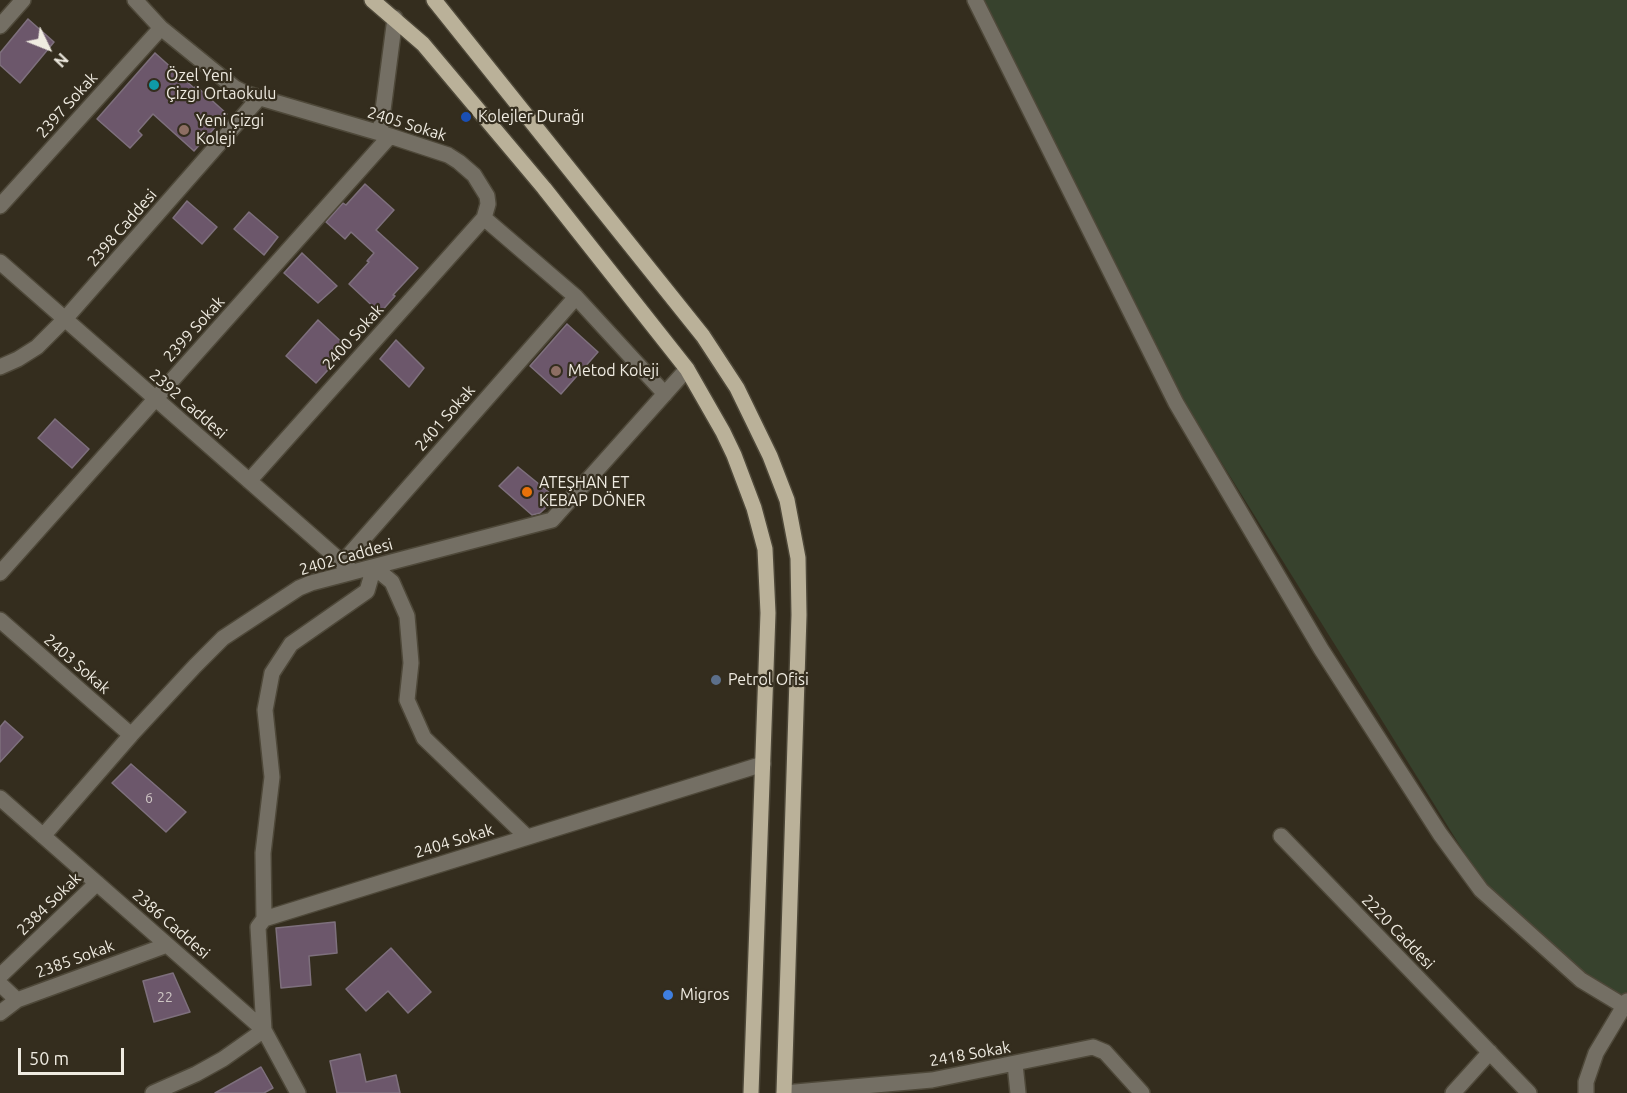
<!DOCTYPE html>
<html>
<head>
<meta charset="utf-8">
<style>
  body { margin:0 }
  #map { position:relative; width:1627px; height:1093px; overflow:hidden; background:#342d1e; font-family:Ubuntu,sans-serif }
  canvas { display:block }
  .north { position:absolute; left:18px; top:18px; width:60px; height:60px; -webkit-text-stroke:4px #342d1e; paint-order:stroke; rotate:133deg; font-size:16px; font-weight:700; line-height:24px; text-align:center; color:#efebe1 }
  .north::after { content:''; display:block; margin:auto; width:21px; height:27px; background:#efebe1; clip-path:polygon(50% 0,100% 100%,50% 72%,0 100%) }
  .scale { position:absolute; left:18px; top:1048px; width:106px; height:27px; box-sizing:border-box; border:3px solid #efebe1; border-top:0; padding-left:8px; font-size:18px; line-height:21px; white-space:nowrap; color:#efebe1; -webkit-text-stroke:4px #342d1e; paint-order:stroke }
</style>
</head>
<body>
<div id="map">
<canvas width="1627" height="1093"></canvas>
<div class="north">N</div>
<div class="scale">50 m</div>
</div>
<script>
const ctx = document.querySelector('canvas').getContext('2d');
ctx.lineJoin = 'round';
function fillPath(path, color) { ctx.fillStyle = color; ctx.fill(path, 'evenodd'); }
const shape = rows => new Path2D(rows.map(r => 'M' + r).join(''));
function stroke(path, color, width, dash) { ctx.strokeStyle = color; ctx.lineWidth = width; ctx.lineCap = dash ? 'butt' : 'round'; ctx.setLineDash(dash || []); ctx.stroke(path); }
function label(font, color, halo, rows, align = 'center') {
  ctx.font = font + ' Ubuntu,sans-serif'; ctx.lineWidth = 4.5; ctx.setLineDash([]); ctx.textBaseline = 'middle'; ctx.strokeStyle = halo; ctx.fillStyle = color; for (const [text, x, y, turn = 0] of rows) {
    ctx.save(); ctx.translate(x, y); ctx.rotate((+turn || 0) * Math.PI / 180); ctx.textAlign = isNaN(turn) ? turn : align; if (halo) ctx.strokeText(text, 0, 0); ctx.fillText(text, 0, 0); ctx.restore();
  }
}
fillPath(shape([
  [983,0,1627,0,1627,992,1622,999,1583,977,1485,886,1182,399]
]), '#37422d');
const building = shape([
  [28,19,54,42,20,83,0,65,0,53,28,19],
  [155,53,194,88,196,86,227,114,194,151,153,114,138,131,142,135,130,148,97,119,155,53],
  [365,184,394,210,376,230,418,268,393,295,395,296,380,313,349,284,369,262,367,261,374,253,351,232,345,239,326,222,343,203,346,205,365,184],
  [187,201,217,227,202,244,173,218,187,201],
  [249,212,278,237,264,255,234,229,249,212],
  [302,253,337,286,318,303,284,273,302,253],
  [318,320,348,348,316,383,286,356,318,320],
  [567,324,598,352,561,394,530,366,567,324],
  [396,340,424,368,409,387,380,359,396,340],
  [55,419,89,449,72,468,38,438,55,419],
  [518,467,556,498,540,513,532,515,499,486,518,467],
  [5,721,23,737,0,762,0,727,5,721],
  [131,764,186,812,166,832,112,783,131,764],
  [335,922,337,953,309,956,311,985,281,988,276,928,335,922],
  [391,948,431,992,408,1013,388,991,366,1011,346,989,391,948],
  [173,973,190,1012,154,1022,143,981,173,973],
  [360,1054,366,1082,396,1075,400,1093,337,1093,330,1061,360,1054],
  [261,1067,273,1088,264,1093,215,1093,261,1067]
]);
fillPath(building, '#6c576b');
stroke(building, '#7e707d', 1.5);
const minor = shape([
  [135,0,161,28,235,88,247,94,390,136,448,155,459,162,474,175,487,196,488,204,484,218,576,297,665,394],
  [975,0,1176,403,1321,649,1440,834,1481,890,1581,980,1624,1006],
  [0,26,23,0],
  [380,133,395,18],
  [0,206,161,28],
  [0,262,353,572],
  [0,367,18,359,37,347,65,319,259,98],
  [249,481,484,218],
  [342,563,576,297],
  [0,573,390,136],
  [0,620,131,735],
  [0,798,264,1030,298,1093],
  [43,836,131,735,195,666,223,638,299,588,311,583,552,520,687,369],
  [1281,836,1529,1093],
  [264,919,263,853,272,777,265,710,272,673,291,644,367,591,374,567,392,582,407,616,411,663,407,700,424,738,527,837],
  [0,976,97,883],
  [0,984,17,1000],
  [0,1013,17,1000,167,945],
  [1015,1064,1018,1093],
  [153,1093,196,1074,223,1059,264,1030,258,927,264,919,763,764],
  [784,1093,932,1080,1093,1047,1105,1052,1142,1093],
  [1453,1093,1490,1052],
  [1586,1093,1586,1082,1596,1053,1627,1001]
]);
const major = shape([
  [372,0,423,44,544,188,687,369,723,432,734,455,754,508,765,549,768,613,751,1093],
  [434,0,703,336,737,388,770,456,787,500,798,558,799,615,784,1093]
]);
stroke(minor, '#4e4839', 18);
stroke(major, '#4e4839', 18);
stroke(minor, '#746f64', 15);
stroke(major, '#bab199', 15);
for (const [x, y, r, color] of [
  [154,85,6,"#0f9aa8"],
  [466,117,6,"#1a4fb4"],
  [184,130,6,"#8d6e63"],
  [556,371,6,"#8d6e63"],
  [527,492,6,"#e8710a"],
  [716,680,6,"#5c6f8a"],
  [668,995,6,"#3f7fe0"]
]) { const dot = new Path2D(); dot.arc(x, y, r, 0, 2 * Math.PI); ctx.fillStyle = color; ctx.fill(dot); stroke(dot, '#342d1e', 2); }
label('14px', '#cec6c4', null, [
  ["6",149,798],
  ["22",165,997]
]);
label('16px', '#efebe1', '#342d1e', [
  ["Özel Yeni",166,76],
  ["Çizgi Ortaokulu",166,94],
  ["Kolejler Durağı",478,117],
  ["Yeni Çizgi",196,121],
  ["Koleji",196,139],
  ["Metod Koleji",568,371],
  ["ATEŞHAN ET",539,483],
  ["KEBAP DÖNER",539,501],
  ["Petrol Ofisi",728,680],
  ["Migros",680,995]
], 'left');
label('16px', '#efebe1', '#342d1e', [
  ["2397 Sokak",67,105,-48],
  ["2405 Sokak",407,124,17],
  ["2398 Caddesi",122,228,-49],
  ["2399 Sokak",194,329,-48],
  ["2400 Sokak",353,337,-48],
  ["2392 Caddesi",188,404,41],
  ["2401 Sokak",445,418,-49],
  ["2402 Caddesi",346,557,-16],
  ["2403 Sokak",77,664,41],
  ["2404 Sokak",454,841,-17],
  ["2384 Sokak",49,904,-44],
  ["2386 Caddesi",171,924,41],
  ["2220 Caddesi",1398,932,46],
  ["2385 Sokak",75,959,-20],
  ["2418 Sokak",970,1054,-10]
]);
</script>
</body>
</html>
